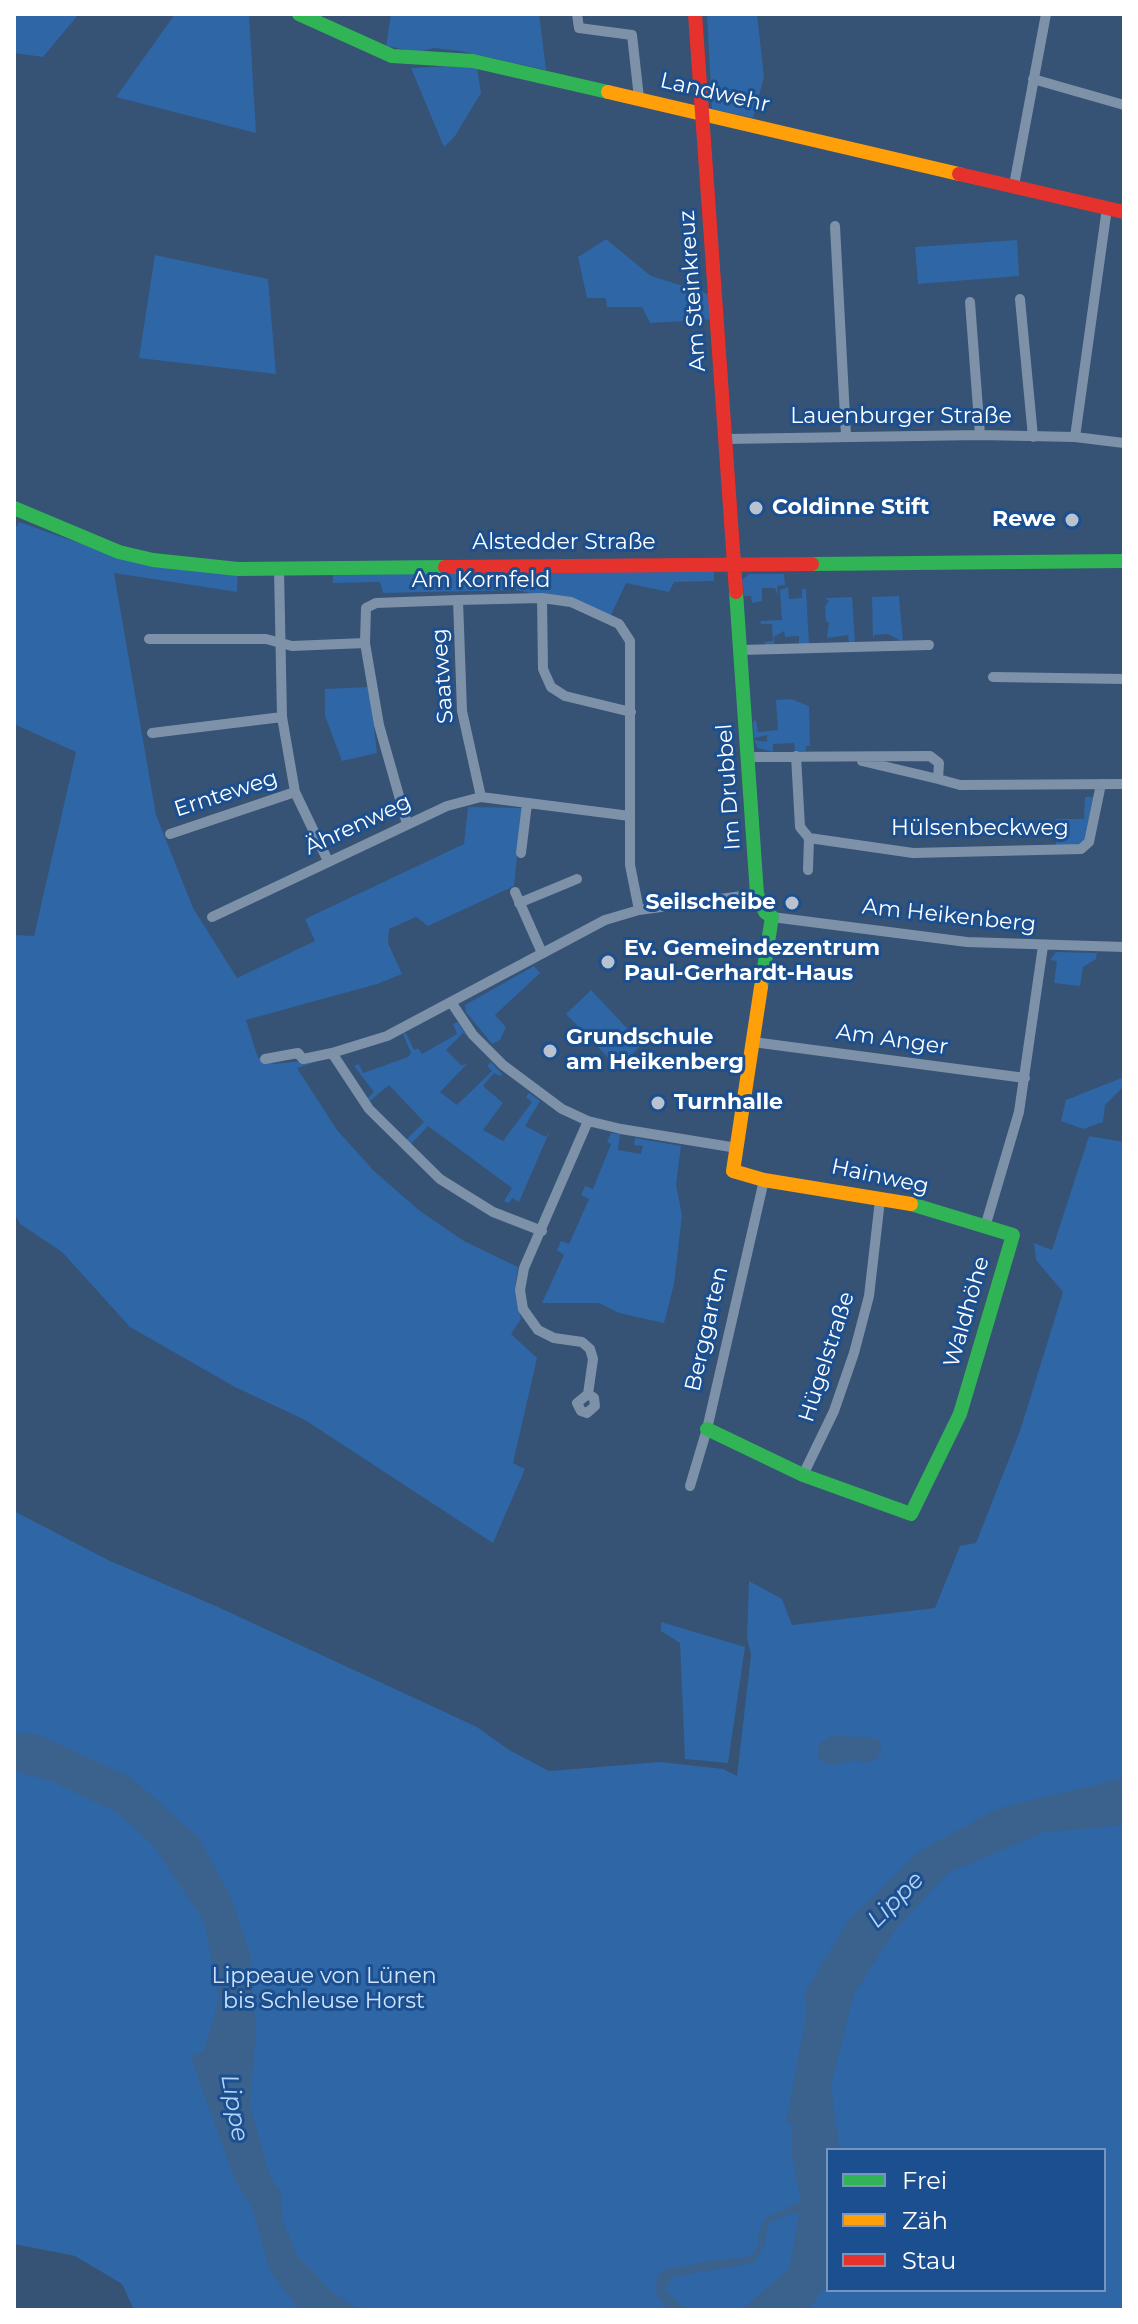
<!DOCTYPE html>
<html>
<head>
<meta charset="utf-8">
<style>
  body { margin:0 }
  #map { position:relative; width:1138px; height:2324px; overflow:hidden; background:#365274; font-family:Montserrat,sans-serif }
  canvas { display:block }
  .frame { position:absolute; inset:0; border:16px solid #fff; pointer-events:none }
  .legend { position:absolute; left:826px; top:2148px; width:280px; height:144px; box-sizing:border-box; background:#1b4f8f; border:2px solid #7695bc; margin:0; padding:10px 14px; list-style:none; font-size:24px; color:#fff }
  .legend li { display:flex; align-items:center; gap:16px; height:40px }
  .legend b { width:40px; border:2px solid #7695bc }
</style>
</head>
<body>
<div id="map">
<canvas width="1138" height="2324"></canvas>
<div class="frame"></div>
<ul class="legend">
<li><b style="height:10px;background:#30b455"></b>Frei</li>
<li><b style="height:10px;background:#ff9f0a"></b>Zäh</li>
<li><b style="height:10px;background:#e5322d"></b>Stau</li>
</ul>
</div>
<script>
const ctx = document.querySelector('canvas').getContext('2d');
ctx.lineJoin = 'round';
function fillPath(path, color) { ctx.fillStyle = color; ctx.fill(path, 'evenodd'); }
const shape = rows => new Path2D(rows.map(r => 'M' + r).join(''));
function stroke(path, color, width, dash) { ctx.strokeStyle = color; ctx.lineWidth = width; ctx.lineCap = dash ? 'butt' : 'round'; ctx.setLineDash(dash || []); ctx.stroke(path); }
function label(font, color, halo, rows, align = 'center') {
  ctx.font = font + ' Montserrat,sans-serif'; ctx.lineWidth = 6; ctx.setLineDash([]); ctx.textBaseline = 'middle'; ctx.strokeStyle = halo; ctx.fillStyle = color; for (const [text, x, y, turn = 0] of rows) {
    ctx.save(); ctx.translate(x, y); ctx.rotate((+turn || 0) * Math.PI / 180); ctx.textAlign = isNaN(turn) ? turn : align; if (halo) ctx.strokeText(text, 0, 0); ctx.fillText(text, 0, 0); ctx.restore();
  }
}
fillPath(shape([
  [14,14,77,14,78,15,43,57,14,53],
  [175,14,249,14,256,133,116,97],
  [391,14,539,14,546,70,460,51,434,48,417,52,386,46],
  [707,14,757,14,764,77,753,118,712,109],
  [453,66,477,67,481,93,455,136,444,147,411,68],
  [606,239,651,276,715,296,717,319,650,323,642,307,607,307,606,298,587,298,578,257],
  [1017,240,1019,276,918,284,915,247],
  [155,255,268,279,276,374,139,358],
  [19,522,127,560,238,569,237,592,114,573,156,815,193,908,237,978,315,941,305,919,464,844,468,807,522,808,514,886,428,926,416,917,389,929,388,943,402,974,377,984,246,1020,258,1058,268,1056,273,1064,324,1059,297,1068,337,1130,374,1171,420,1211,464,1241,518,1267,515,1288,521,1319,511,1334,537,1358,513,1463,525,1469,493,1543,305,1420,235,1387,130,1327,62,1252,20,1224,14,1213,14,935,34,936,76,752,14,724,14,531],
  [714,565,714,581,674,582,669,592,626,583,609,619,571,602,516,590,383,593,380,582,333,583,333,568],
  [749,574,784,574,785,585,777,586,778,596,775,588,762,588,762,601,752,603,751,596,744,596,742,580],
  [788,587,789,599,802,598,802,589,806,589,809,644,799,644,799,636,785,637,784,631,774,637,774,645,765,645,765,642,773,641,772,624,761,624,760,621,782,620,780,590],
  [899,596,903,642,888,634,874,635,873,642,872,597],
  [852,597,855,642,849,643,848,635,827,638,829,622,826,622,825,606,829,601,825,598],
  [369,687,377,753,342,761,325,716,325,689],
  [791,699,809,706,810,746,806,746,806,751,795,751,794,743,773,744,773,752,758,748,754,740,767,742,767,735,754,738,753,721,756,720,758,732,778,730,776,700],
  [1085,797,1093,797,1084,843,1079,846,1056,847,1056,819,1084,819],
  [1056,952,1097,953,1096,959,1083,967,1080,986,1054,983,1057,961,1050,960],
  [534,966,540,973,495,1015,506,1027,500,1040,492,1044,466,1012,465,1005],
  [591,990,642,1044,618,1068,566,1014],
  [457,1022,468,1037,463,1033,446,1050,461,1065,467,1064,440,1092,457,1105,492,1071,487,1066,491,1062,502,1074,500,1076,494,1073,483,1086,503,1103,483,1130,503,1141,532,1102,526,1097,529,1093,540,1101,525,1126,546,1137,552,1126,519,1202,512,1198,509,1203,504,1201,512,1188,428,1126,410,1145,406,1140,424,1122,389,1085,370,1101,368,1098,374,1092,354,1066,359,1064,363,1073,408,1057,411,1053,403,1034,406,1033,414,1050,418,1048,422,1054,457,1034,453,1024],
  [1124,1077,1124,1086,1105,1105,1103,1122,1083,1129,1061,1121,1066,1100],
  [611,1133,620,1134,618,1150,641,1154,643,1146,634,1145,635,1138,681,1146,676,1185,682,1215,674,1284,664,1323,619,1313,599,1303,542,1303,564,1255,557,1250,561,1241,569,1244,589,1199,581,1195,585,1186,593,1189,611,1144,607,1142],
  [1089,1136,1124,1142,1124,2310,134,2310,122,2284,75,2256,14,2244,14,1511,108,1560,218,1607,477,1727,509,1750,549,1771,661,1762,723,1769,737,1776,751,1655,747,1637,749,1581,782,1599,792,1625,935,1608,960,1546,976,1543,1020,1431,1063,1292,1036,1260,1034,1243,1052,1250],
  [828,2150,1104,2150,1104,2290,828,2290],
  [661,1622,745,1647,728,1763,685,1759,680,1643,661,1631]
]), '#2f66a5');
fillPath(shape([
  [14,1732,39,1735,132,1778,199,1838,230,1895,250,1954,256,2032,250,2105,270,2177,282,2194,282,2218,297,2256,332,2292,360,2310,300,2310,270,2271,252,2207,234,2178,191,2057,204,2051,219,1999,204,1921,152,1844,118,1813,49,1780,14,1771],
  [831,1736,870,1737,880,1740,881,1750,876,1760,863,1763,857,1760,832,1765,822,1762,817,1754,820,1743],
  [1124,1778,1124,1825,1045,1832,948,1873,897,1927,854,1994,831,2085,839,2150,828,2150,828,2283,808,2310,741,2310,789,2269,799,2215,792,2213,768,2223,765,2244,754,2263,672,2277,666,2290,686,2310,667,2307,656,2295,657,2275,668,2269,718,2259,744,2258,754,2253,759,2244,758,2235,765,2218,801,2201,792,2157,792,2125,786,2122,806,2017,805,1992,848,1921,921,1850,999,1808]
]), '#3b618d');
stroke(shape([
  [577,14,579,28,632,35,639,98],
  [1033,79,1124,105],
  [1014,185,1046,14],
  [835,226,846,436],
  [1020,299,1033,437],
  [970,302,980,435],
  [1075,437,1107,208],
  [726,439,980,435,1075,437,1124,443],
  [279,569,282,717,295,792,328,861],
  [542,598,543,669,551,687,565,696,631,712],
  [458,600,462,711,481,797],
  [149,639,266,639,292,646,365,643],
  [741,650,929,645],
  [993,677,1124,679],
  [152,733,282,717],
  [796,756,800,827,809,838,913,853,1081,849,1089,842,1101,784],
  [749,757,930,756,939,763,938,779,960,785,1124,784],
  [862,761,938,779],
  [407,824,379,725,365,643,366,608,376,603,458,600,542,598,571,602,619,624,630,641,630,865,639,910],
  [170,834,295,792],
  [521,853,527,804],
  [808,870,809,838],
  [515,892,542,953],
  [519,903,577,879],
  [212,917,447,806,481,797,630,816],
  [772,917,967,942,1124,947],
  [451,1002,473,1035,503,1065,562,1109,588,1121,621,1129,737,1148],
  [753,1042,1025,1078],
  [332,1053,369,1109,440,1179,493,1212,542,1231],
  [265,1059,298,1053,303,1059,332,1053,387,1036,605,920,639,910,757,894],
  [985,1227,1019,1112,1043,946],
  [588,1394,594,1398,595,1406,587,1413,581,1411,577,1403,588,1394,593,1359,590,1349,582,1342,554,1338,538,1330,523,1309,520,1290,524,1268,588,1121],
  [803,1475,834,1411,854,1353,869,1296,880,1200],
  [690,1486,707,1429,764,1180]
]), '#7d92a8', 10);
stroke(shape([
  [299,14,392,56,473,61,608,92],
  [14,508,119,552,153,560,238,569,445,567],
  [812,564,1124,561],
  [736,592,757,894,765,912,772,917,761,987],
  [707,1429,803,1475,911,1514,960,1414,1013,1235,911,1204]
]), '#30b455', 14);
stroke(shape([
  [608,92,959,174],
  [761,987,733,1171,764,1180,911,1204]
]), '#ff9f0a', 14);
stroke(shape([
  [695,14,736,592],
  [959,174,1124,212],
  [445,567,812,564]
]), '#e5322d', 14);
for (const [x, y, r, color] of [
  [756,508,8,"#b9c2ce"],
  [1072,520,8,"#b9c2ce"],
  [792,903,8,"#b9c2ce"],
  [608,962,8,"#b9c2ce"],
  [550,1051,8,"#b9c2ce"],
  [658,1103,8,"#b9c2ce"]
]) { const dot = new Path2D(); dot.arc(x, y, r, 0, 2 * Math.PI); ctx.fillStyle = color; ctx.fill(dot); stroke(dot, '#1b4f8f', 3); }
label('22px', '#fff', '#1b4f8f', [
  ["Landwehr",715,93,13],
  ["Am Steinkreuz",693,291,-94],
  ["Lauenburger Straße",901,417],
  ["Alstedder Straße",564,543],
  ["Am Kornfeld",481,581],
  ["Saatweg",443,676,-94],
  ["Im Drubbel",729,787,-94],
  ["Ernteweg",226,794,-18],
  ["Ährenweg",358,825,-25],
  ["Hülsenbeckweg",980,829],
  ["Am Heikenberg",949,916,6],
  ["Am Anger",892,1040,8],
  ["Hainweg",880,1177,12],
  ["Waldhöhe",967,1312,-74],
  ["Berggarten",707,1329,-77],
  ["Hügelstraße",827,1357,-72]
]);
label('bold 22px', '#fff', '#1b4f8f', [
  ["Coldinne Stift",772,508],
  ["Rewe",1056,520,"right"],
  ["Seilscheibe",776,903,"right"],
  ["Ev. Gemeindezentrum",624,949],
  ["Paul-Gerhardt-Haus",624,974],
  ["Grundschule",566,1038],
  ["am Heikenberg",566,1063],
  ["Turnhalle",674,1103]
], 'left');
label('22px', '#cfe3fa', '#1b4f8f', [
  ["Lippeaue von Lünen",324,1977],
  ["bis Schleuse Horst",324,2002]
]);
label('italic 24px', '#b5d3f5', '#1b4f8f', [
  ["Lippe",896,1900,-45],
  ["Lippe",234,2108,80]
]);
</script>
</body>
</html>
